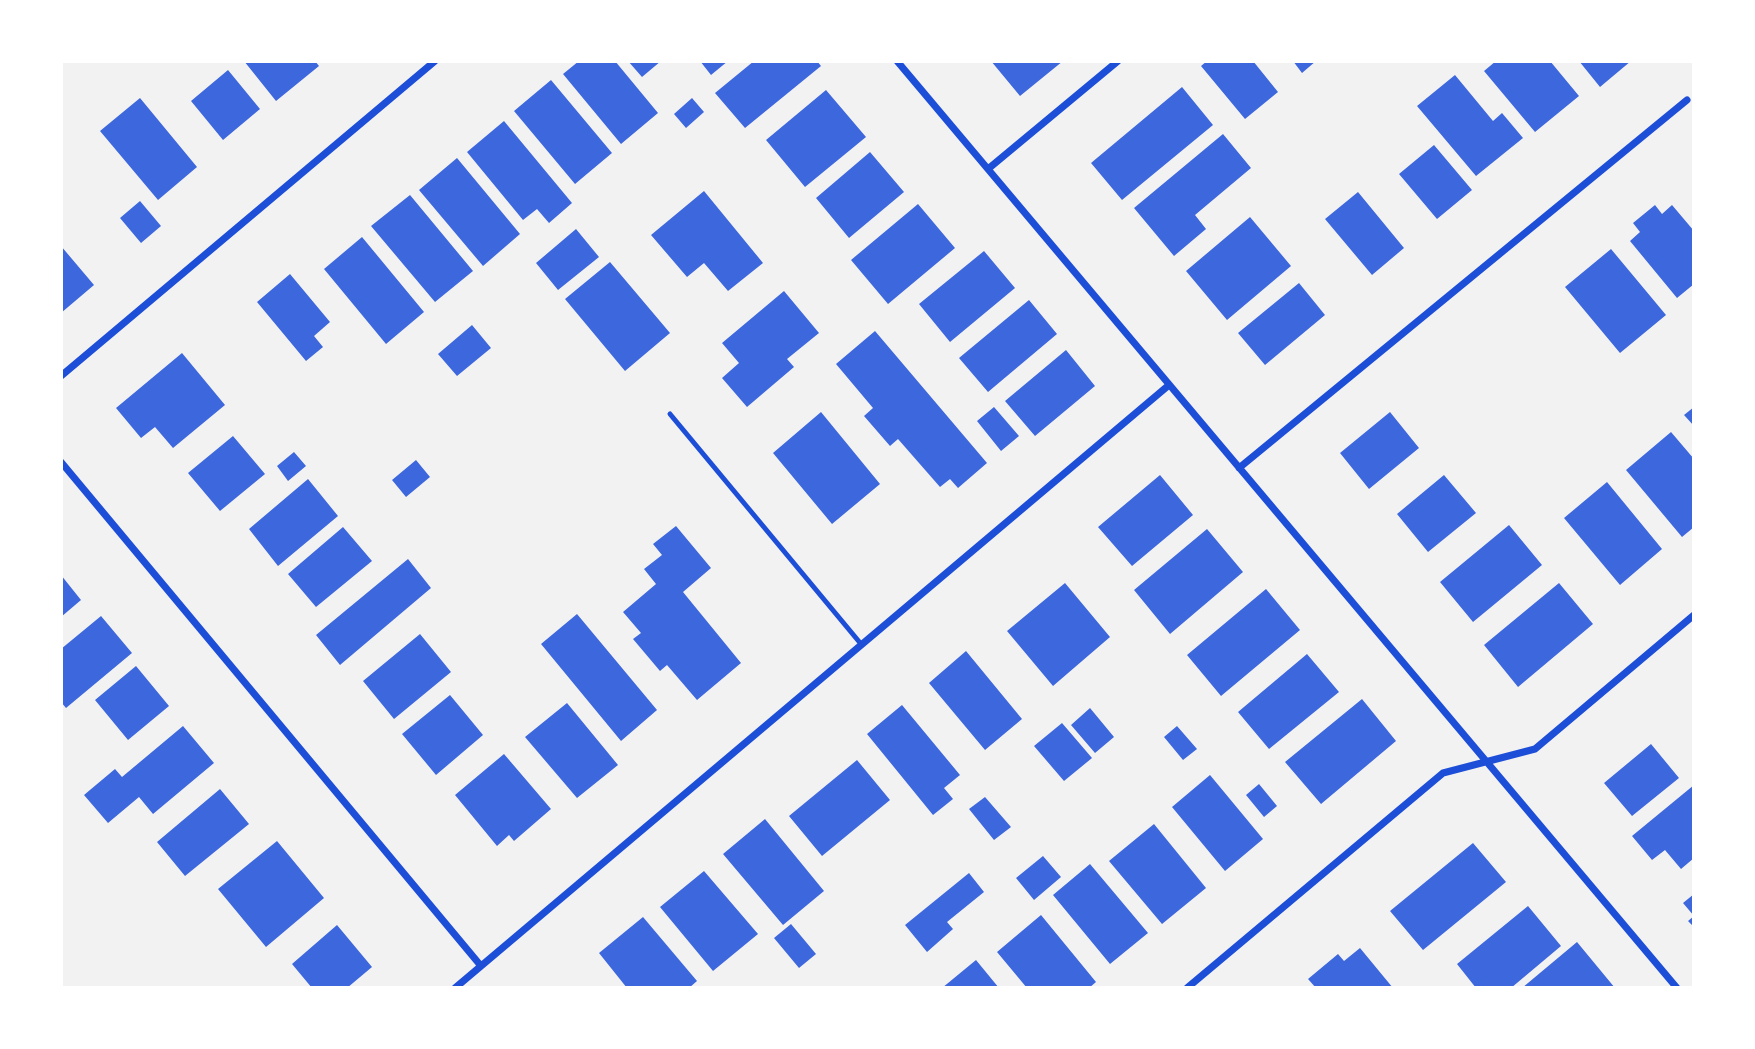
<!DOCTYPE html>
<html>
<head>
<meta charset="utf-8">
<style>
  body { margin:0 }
  #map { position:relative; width:1755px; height:1049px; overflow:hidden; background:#f2f2f2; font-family:Montserrat,sans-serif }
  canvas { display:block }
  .frame { position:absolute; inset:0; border:63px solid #fff; pointer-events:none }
</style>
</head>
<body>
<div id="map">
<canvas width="1755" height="1049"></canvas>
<div class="frame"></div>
</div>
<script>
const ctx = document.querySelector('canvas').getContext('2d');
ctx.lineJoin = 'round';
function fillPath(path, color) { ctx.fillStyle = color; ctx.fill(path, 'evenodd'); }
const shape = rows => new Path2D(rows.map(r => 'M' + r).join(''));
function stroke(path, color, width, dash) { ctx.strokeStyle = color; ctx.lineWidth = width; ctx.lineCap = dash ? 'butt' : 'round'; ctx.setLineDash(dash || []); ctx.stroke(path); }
fillPath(shape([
  [244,61,315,61,319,66,276,101],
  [579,61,615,61,658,113,621,144,563,74],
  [628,61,661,61,642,77],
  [700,61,728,61,711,75],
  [754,61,817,61,821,66,745,128,715,93],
  [991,61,1063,61,1020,96],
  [1207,61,1253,61,1278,92,1245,119,1201,66],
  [1293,61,1316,61,1302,73],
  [1496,61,1550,61,1579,96,1535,132,1484,71],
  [1579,61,1631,61,1600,87],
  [228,70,260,109,223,140,191,101],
  [1455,75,1493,121,1502,113,1523,138,1476,176,1417,106],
  [551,80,612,153,575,184,514,111],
  [1182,87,1213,125,1122,200,1091,163],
  [826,90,866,137,805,187,766,140],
  [140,98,197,167,158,200,100,131],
  [692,98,704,112,686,128,674,114],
  [504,121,572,203,549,223,537,209,523,220,467,152],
  [1223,134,1251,168,1195,215,1206,229,1174,256,1134,208],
  [1434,145,1472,190,1437,219,1399,174],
  [870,152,904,192,849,238,816,198],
  [457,158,520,234,483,266,419,190],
  [704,191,763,263,728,291,704,263,687,277,651,235],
  [1358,192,1404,248,1372,275,1325,219],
  [410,195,473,271,435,302,371,226],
  [140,201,161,226,141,243,120,218],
  [918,204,955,248,888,304,851,260],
  [1655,205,1662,214,1672,205,1694,231,1694,284,1677,298,1630,241,1640,232,1633,223],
  [1250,217,1291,266,1227,320,1186,271],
  [576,229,599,257,558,290,536,263],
  [362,237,424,312,386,344,324,269],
  [61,246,94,285,61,313],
  [1611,249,1666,315,1620,353,1565,287],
  [984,251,1015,288,950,342,919,304],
  [610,262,670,333,625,371,565,299],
  [290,274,330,322,314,336,323,347,306,361,257,302],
  [1299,283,1325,315,1265,365,1238,333],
  [784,291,819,333,787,359,794,367,747,407,722,378,739,363,722,343],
  [1029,300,1057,334,988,392,959,358],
  [472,325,491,348,457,376,438,354],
  [875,331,987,463,958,488,950,479,940,487,898,439,890,446,864,416,873,408,836,364],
  [1066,350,1095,386,1035,436,1005,401],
  [182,353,225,405,173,448,155,427,141,438,116,408],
  [994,407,1019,436,1001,451,977,421],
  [1694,407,1694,426,1684,415],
  [821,412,880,484,832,524,773,453],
  [1390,412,1419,448,1369,489,1340,453],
  [1671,432,1694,459,1694,527,1682,537,1626,470],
  [233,436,265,474,220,511,188,473],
  [294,452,306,466,288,481,277,466],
  [416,460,430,477,406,497,392,480],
  [1160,475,1193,515,1132,566,1098,527],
  [1444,475,1476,513,1428,552,1397,514],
  [308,479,338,516,278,566,249,529],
  [1607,482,1662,549,1620,585,1564,518],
  [1509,525,1542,565,1473,622,1440,582],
  [676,526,711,568,683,592,741,663,697,700,667,665,660,671,633,639,641,633,623,612,656,584,644,569,662,555,653,544],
  [343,527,372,561,316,607,288,574],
  [1207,529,1243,572,1170,634,1134,590],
  [408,559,431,588,340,665,316,635],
  [61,575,81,600,61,617],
  [1065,583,1110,637,1053,686,1007,631],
  [1559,583,1593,624,1518,687,1484,645],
  [1266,589,1300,630,1221,696,1187,655],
  [577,614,657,710,621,741,541,644],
  [101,616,132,653,66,708,61,702,61,649],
  [420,634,451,672,394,719,363,681],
  [966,651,1022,719,985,750,929,683],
  [1307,654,1339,692,1269,749,1238,712],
  [136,666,169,706,128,740,95,700],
  [450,695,483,735,436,775,402,734],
  [1362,699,1396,741,1321,804,1285,762],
  [567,703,618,765,577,798,525,737],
  [902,705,960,775,944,788,953,799,933,815,867,734],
  [1090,708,1114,737,1095,753,1071,725],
  [1062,723,1092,758,1064,781,1034,746],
  [183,726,214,763,153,814,139,797,108,823,84,795,115,769,122,777],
  [1177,726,1197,749,1183,760,1164,737],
  [1651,744,1679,778,1632,816,1604,783],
  [504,754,551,809,514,841,509,835,497,846,455,795],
  [857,760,890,800,822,856,789,816],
  [1210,775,1263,839,1225,871,1172,807],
  [1259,784,1277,806,1264,817,1246,795],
  [1694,785,1694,858,1681,869,1665,850,1652,860,1632,836],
  [220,789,249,824,185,876,157,842],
  [985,797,1011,827,994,840,969,809],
  [765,819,824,891,783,925,723,854],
  [1154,824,1206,888,1162,924,1109,861],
  [277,841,324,898,266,947,218,889],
  [1473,843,1506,882,1423,950,1390,911],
  [1043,856,1061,877,1034,900,1016,878],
  [1090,864,1148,933,1110,964,1053,895],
  [704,871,758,934,713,971,660,907],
  [969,873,984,892,947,922,953,929,927,952,905,925],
  [1694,894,1694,927,1688,921,1694,916,1683,903],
  [1528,906,1561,946,1511,988,1476,988,1457,964],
  [1041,915,1096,982,1089,988,1027,988,997,952],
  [643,917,697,981,689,988,627,988,599,953],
  [791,924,816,954,799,968,774,938],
  [337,925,372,967,347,988,312,988,292,964],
  [1577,942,1615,988,1522,988],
  [1360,948,1393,988,1316,988,1308,979,1338,954,1344,961],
  [976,960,999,988,942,988]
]), '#3d67dc');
stroke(shape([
  [670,414,861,644]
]), '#1d4ed8', 5);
stroke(shape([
  [897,61,1677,988],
  [988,169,1118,61],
  [61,376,435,61],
  [61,462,481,966],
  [1239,468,1687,100],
  [455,988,1169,385],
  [1187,988,1443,773,1535,749,1694,615]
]), '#1d4ed8', 7);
</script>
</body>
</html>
